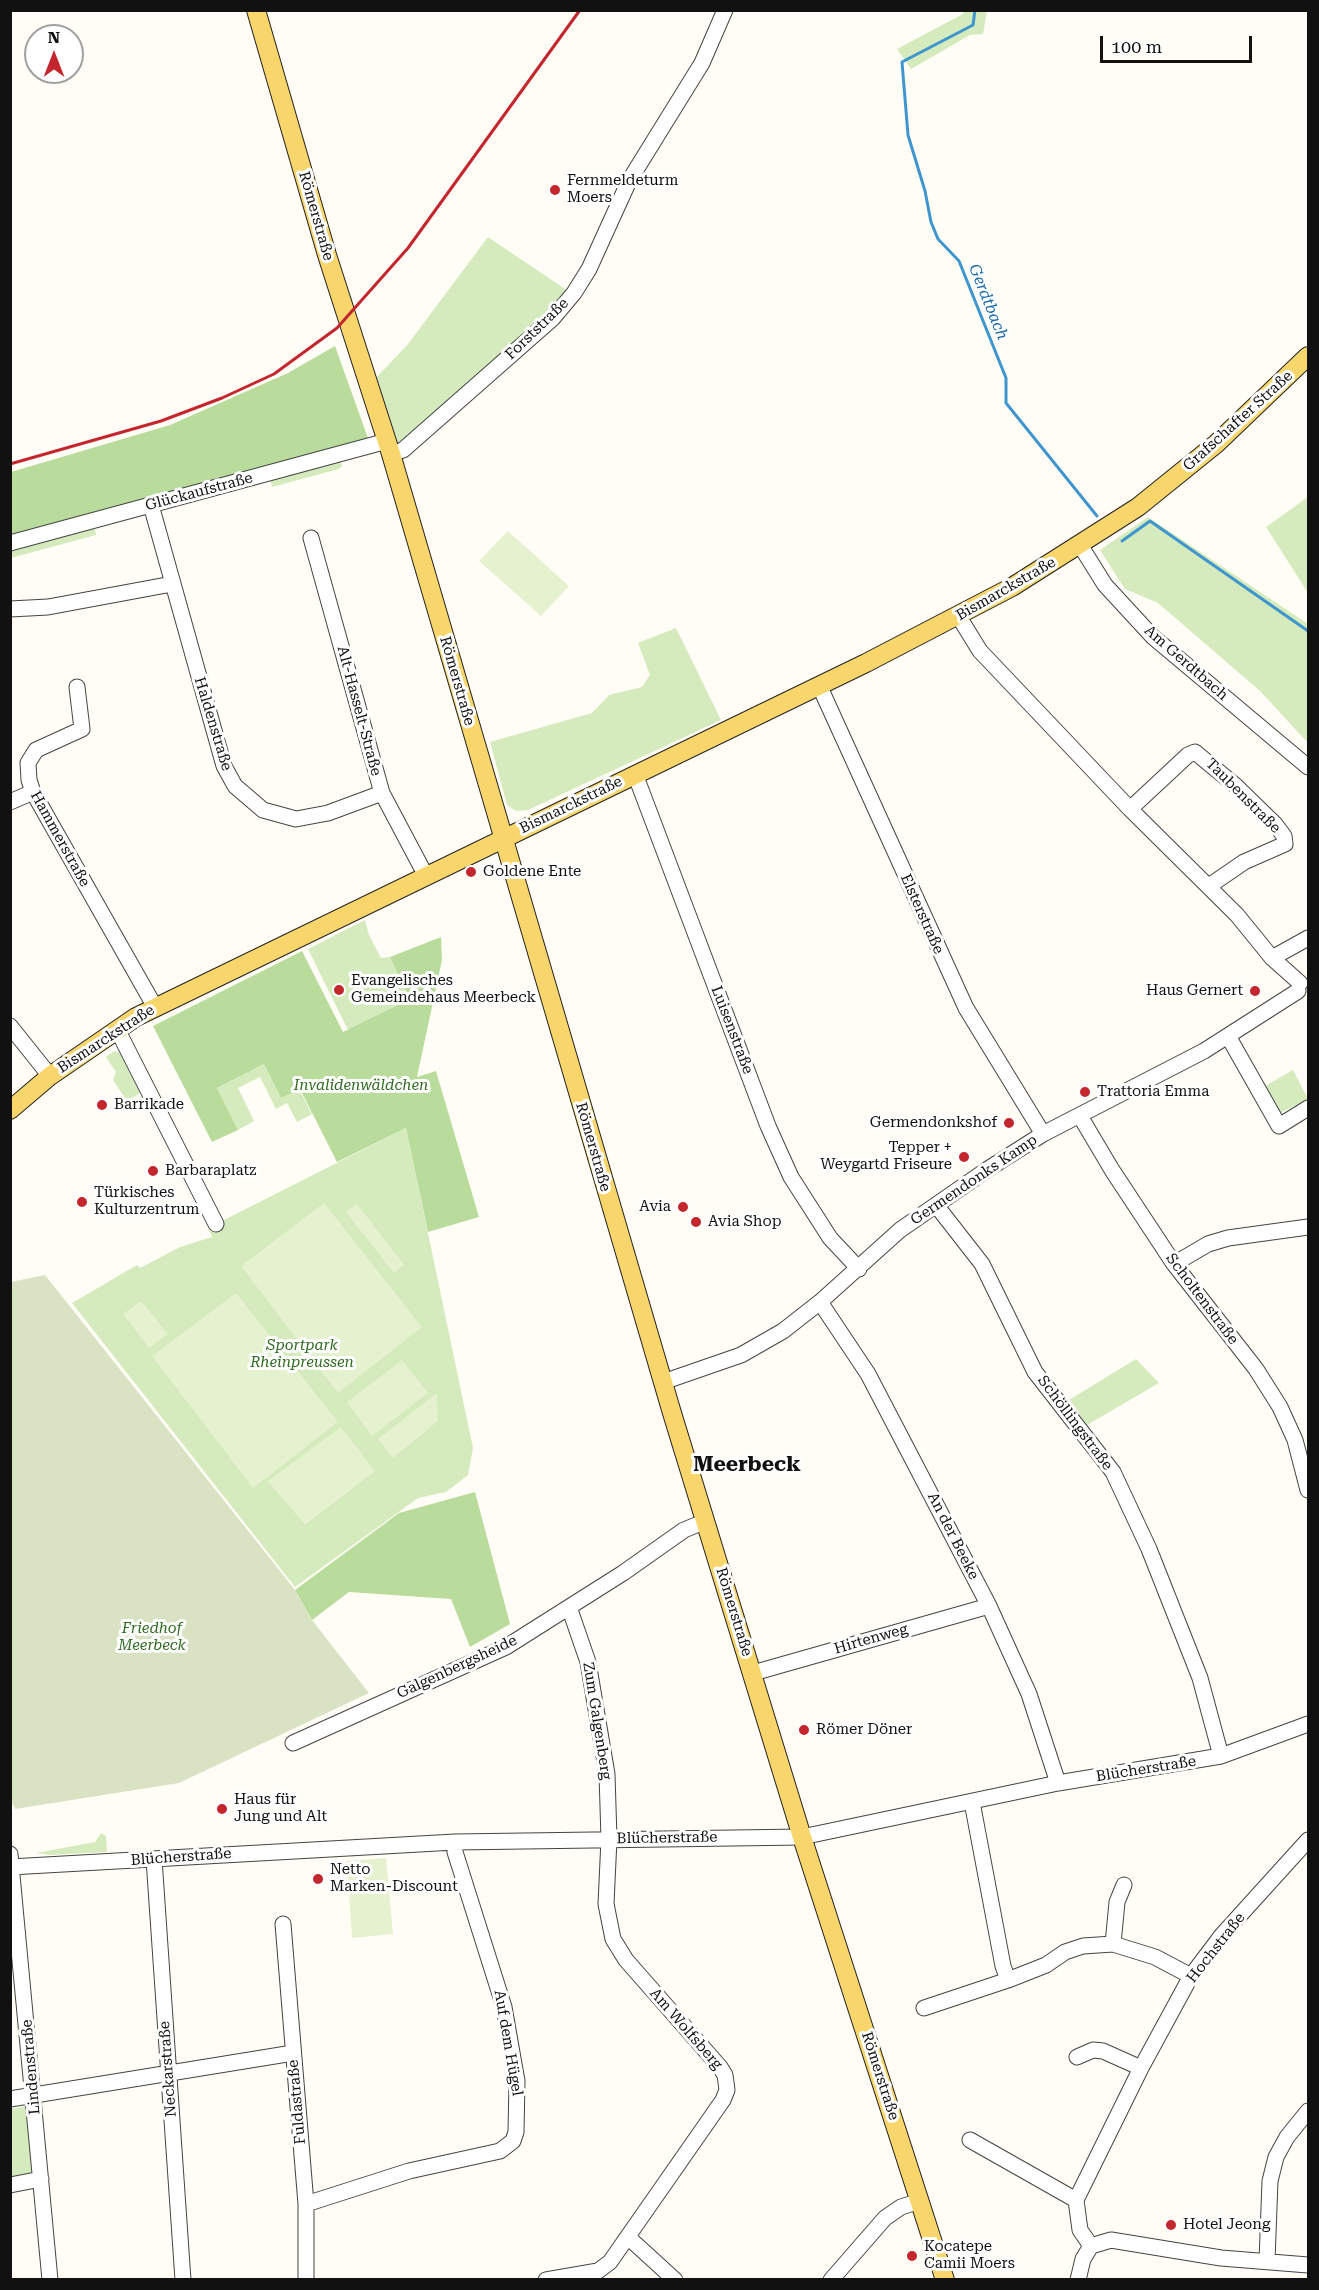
<!DOCTYPE html>
<html>
<head>
<meta charset="utf-8">
<style>
  body { margin:0 }
  #map { position:relative; width:1319px; height:2290px; overflow:hidden; background:#fffdf5; font-family:"Roboto Serif",serif }
  canvas { display:block }
  .frame { position:absolute; inset:0; border:12px solid #111; pointer-events:none }
  .north { position:absolute; left:24px; top:24px; width:60px; height:60px; box-sizing:border-box; background:#fff; border:2px solid #a0a0a0; border-radius:50%; rotate:0deg; font-size:16px; font-weight:700; line-height:24px; text-align:center; color:#111 }
  .north::after { content:''; display:block; margin:auto; width:21px; height:27px; background:#c4262e; clip-path:polygon(50% 0,100% 100%,50% 72%,0 100%) }
  .scale { position:absolute; left:1100px; top:36px; width:152px; height:27px; box-sizing:border-box; border:3px solid #111; border-top:0; padding-left:8px; font-size:18px; line-height:21px; white-space:nowrap; color:#111; -webkit-text-stroke:4px #fff; paint-order:stroke }
</style>
</head>
<body>
<div id="map">
<canvas width="1319" height="2290"></canvas>
<div class="frame"></div>
<div class="north">N</div>
<div class="scale">100 m</div>
</div>
<script>
const ctx = document.querySelector('canvas').getContext('2d');
ctx.lineJoin = 'round';
function fillPath(path, color) { ctx.fillStyle = color; ctx.fill(path, 'evenodd'); }
const shape = rows => new Path2D(rows.map(r => 'M' + r).join(''));
function stroke(path, color, width, dash) { ctx.strokeStyle = color; ctx.lineWidth = width; ctx.lineCap = dash ? 'butt' : 'round'; ctx.setLineDash(dash || []); ctx.stroke(path); }
function label(font, color, halo, rows, align = 'center') {
  ctx.font = font + ' "Roboto Serif",serif'; ctx.lineWidth = 6; ctx.setLineDash([]); ctx.textBaseline = 'middle'; ctx.strokeStyle = halo; ctx.fillStyle = color; for (const [text, x, y, turn = 0] of rows) {
    ctx.save(); ctx.translate(x, y); ctx.rotate((+turn || 0) * Math.PI / 180); ctx.textAlign = isNaN(turn) ? turn : align; if (halo) ctx.strokeText(text, 0, 0); ctx.fillText(text, 0, 0); ctx.restore();
  }
}
fillPath(shape([
  [964,11,987,11,983,34,970,35,911,69,897,49,963,14],
  [488,237,568,291,549,314,400,445,395,443,374,380,408,344],
  [341,461,342,466,339,469,272,487,270,477],
  [1308,497,1308,593,1266,527],
  [1148,517,1308,624,1308,743,1260,691,1158,603,1125,589,1100,550],
  [94,525,96,535,11,558,11,548],
  [676,628,721,720,528,810,516,811,507,805,490,742,592,713,609,695,642,687,650,675,638,643],
  [365,920,369,935,381,958,390,957,411,999,348,1030,308,949],
  [114,1051,120,1053,140,1093,127,1101,113,1080,116,1072,106,1057],
  [264,1064,281,1098,299,1089,312,1114,297,1122,287,1103,276,1109,260,1077,238,1088,254,1121,238,1130,217,1088],
  [1293,1070,1308,1099,1280,1113,1265,1086],
  [406,1128,473,1448,468,1475,446,1492,418,1498,295,1587,72,1303,137,1265,140,1268,180,1247,212,1237,208,1228],
  [1136,1359,1159,1383,1087,1425,1069,1400],
  [101,1833,106,1836,107,1852,50,1855,36,1853,95,1842],
  [26,2106,33,2173,10,2177,11,2109]
]), '#d5ebbd');
fillPath(shape([
  [335,346,369,441,11,540,11,472,170,425,288,373],
  [441,937,442,960,417,1077,436,1071,479,1217,428,1232,406,1128,337,1162,300,1089,281,1098,264,1064,217,1088,238,1130,212,1142,153,1026,302,951,343,1032,410,999,390,957],
  [475,1492,510,1624,470,1647,451,1599,349,1592,312,1620,295,1590,399,1513]
]), '#b9dc9c');
fillPath(shape([
  [45,1275,295,1590,312,1620,369,1693,179,1783,15,1809,10,1798,11,1282]
]), '#d9e3c4');
fillPath(shape([
  [508,531,569,586,541,616,479,561],
  [324,1203,422,1327,338,1393,241,1266],
  [357,1204,404,1265,394,1273,346,1212],
  [236,1293,338,1422,253,1488,152,1356],
  [141,1301,168,1334,149,1348,123,1314],
  [402,1360,428,1393,372,1436,347,1402],
  [437,1393,438,1421,393,1458,378,1439],
  [341,1427,375,1471,305,1525,268,1481],
  [386,1858,393,1934,352,1938,347,1861]
]), '#e6f2cf');
stroke(shape([
  [975,10,973,25,902,62,908,135,925,191,931,222,938,239,959,261,1006,378,1006,403,1097,516],
  [1122,541,1150,521,1308,631]
]), '#3f96cf', 3);
const minor = shape([
  [391,454,403,450,553,318,574,293,589,269,629,181,702,63,725,10],
  [151,505,224,766,235,786,263,810,296,819,328,813,382,793],
  [311,538,382,793,426,876],
  [10,543,387,441],
  [1080,545,1105,585,1153,637,1308,767],
  [10,609,48,607,172,584],
  [959,617,980,651,1130,809,1237,915,1272,958,1300,983],
  [819,685,966,1008,1043,1134],
  [77,687,82,729,36,750,28,763,29,780,33,792,155,1007],
  [635,774,768,1126,791,1177,830,1238,859,1269],
  [10,802,33,792],
  [1130,809,1188,755,1195,752,1236,786,1275,824,1284,836,1285,844,1244,862,1209,886],
  [1272,958,1308,938],
  [10,1026,50,1076],
  [117,1029,216,1224],
  [1228,1036,1279,1126,1308,1108],
  [1080,1116,1112,1170,1174,1264,1256,1369,1280,1407,1295,1440,1308,1490],
  [936,1205,982,1264,1035,1372,1113,1472,1149,1549,1200,1678,1221,1756],
  [1174,1264,1208,1244,1228,1238,1308,1227],
  [820,1302,868,1374,989,1606,1029,1694,1058,1783],
  [663,1382,741,1355,783,1331,820,1302,900,1230,988,1169,1043,1134,1204,1051,1298,991],
  [753,1673,989,1606],
  [293,1743,506,1647,623,1573,684,1530,706,1521],
  [972,1802,1003,1966,1008,1980,1046,1965,1065,1952,1083,1946,1113,1944,1155,1957,1191,1976],
  [10,1854,50,2280],
  [154,1859,183,2280],
  [10,1867,455,1842,802,1837,1058,1783,1221,1756,1308,1724],
  [283,1924,306,2204,306,2280],
  [1113,1944,1117,1902,1124,1885],
  [924,2008,1008,1980],
  [1077,2057,1093,2050,1103,2051,1141,2068],
  [10,2099,293,2053],
  [970,2140,1076,2200],
  [10,2185,41,2179],
  [306,2204,409,2171,500,2151,513,2141,516,2132,517,2081,504,2007,455,1852,455,1842],
  [629,2238,675,2280],
  [1091,2246,1080,2230,1076,2200,1141,2068,1191,1976,1222,1935,1308,1840],
  [1267,2261,1270,2181,1276,2157,1287,2137,1308,2111],
  [546,2280,598,2271,610,2262,723,2100,727,2090,725,2075,720,2067,626,1960,613,1939,606,1904,609,1839,607,1774,588,1662,569,1607],
  [831,2280,885,2218,901,2207,920,2201],
  [1078,2280,1083,2259,1091,2246,1111,2240,1221,2258,1308,2265]
]);
const major = shape([
  [256,10,327,255,391,454,672,1413,802,1837,945,2280],
  [10,1110,50,1076,136,1017,866,663,1012,587,1138,507,1216,444,1308,356]
]);
stroke(minor, '#444', 17);
stroke(major, '#222', 20);
stroke(minor, '#fff', 15);
stroke(major, '#f9d66b', 18);
stroke(shape([
  [10,464,161,421,222,398,274,374,337,328,408,248,580,10]
]), '#c4262e', 3);
for (const [x, y, r, color] of [
  [555,190,6,"#c4262e"],
  [471,872,6,"#c4262e"],
  [339,990,6,"#c4262e"],
  [1255,991,6,"#c4262e"],
  [1085,1092,6,"#c4262e"],
  [102,1105,6,"#c4262e"],
  [1009,1123,6,"#c4262e"],
  [964,1157,6,"#c4262e"],
  [153,1171,6,"#c4262e"],
  [82,1202,6,"#c4262e"],
  [683,1207,6,"#c4262e"],
  [696,1222,6,"#c4262e"],
  [804,1730,6,"#c4262e"],
  [222,1809,6,"#c4262e"],
  [318,1879,6,"#c4262e"],
  [1171,2225,6,"#c4262e"],
  [912,2256,6,"#c4262e"]
]) { const dot = new Path2D(); dot.arc(x, y, r, 0, 2 * Math.PI); ctx.fillStyle = color; ctx.fill(dot); stroke(dot, '#fff', 2); }
label('15px', '#111', '#fff', [
  ["Fernmeldeturm",567,181],
  ["Moers",567,198],
  ["Goldene Ente",483,872],
  ["Evangelisches",351,981],
  ["Gemeindehaus Meerbeck",351,998],
  ["Haus Gernert",1243,991,"right"],
  ["Trattoria Emma",1097,1092],
  ["Barrikade",114,1105],
  ["Germendonkshof",997,1123,"right"],
  ["Tepper +",952,1148,"right"],
  ["Weygartd Friseure",952,1165,"right"],
  ["Barbaraplatz",165,1171],
  ["Türkisches",94,1193],
  ["Kulturzentrum",94,1210],
  ["Avia",671,1207,"right"],
  ["Avia Shop",708,1222],
  ["Römer Döner",816,1730],
  ["Haus für",234,1800],
  ["Jung und Alt",234,1817],
  ["Netto",330,1870],
  ["Marken-Discount",330,1887],
  ["Hotel Jeong",1183,2225],
  ["Kocatepe",924,2247],
  ["Camii Moers",924,2264]
], 'left');
label('15px', '#111', '#fff', [
  ["Römerstraße",316,216,74],
  ["Forststraße",537,329,-44],
  ["Grafschafter Straße",1238,421,-42],
  ["Glückaufstraße",199,492,-15],
  ["Bismarckstraße",1006,589,-30],
  ["Am Gerdtbach",1186,663,41],
  ["Römerstraße",457,681,74],
  ["Alt-Hasselt-Straße",359,711,75],
  ["Haldenstraße",213,724,73],
  ["Taubenstraße",1243,796,45],
  ["Bismarckstraße",571,805,-26],
  ["Hammerstraße",60,839,61],
  ["Elsterstraße",922,914,66],
  ["Luisenstraße",732,1030,69],
  ["Bismarckstraße",106,1039,-33],
  ["Römerstraße",593,1147,74],
  ["Germendonks Kamp",974,1180,-34],
  ["Scholtenstraße",1202,1299,53],
  ["Schöllingstraße",1075,1423,53],
  ["An der Beeke",953,1536,63],
  ["Römerstraße",734,1612,73],
  ["Hirtenweg",871,1639,-16],
  ["Galgenbergsheide",457,1667,-25],
  ["Zum Galgenberg",597,1721,81],
  ["Blücherstraße",1146,1769,-9],
  ["Blücherstraße",667,1838,-1],
  ["Blücherstraße",181,1857,-4],
  ["Hochstraße",1216,1948,-52],
  ["Am Wolfsberg",686,2029,49],
  ["Auf dem Hügel",508,2043,80],
  ["Lindenstraße",31,2067,-95],
  ["Neckarstraße",168,2069,-94],
  ["Römerstraße",880,2076,72],
  ["Fuldastraße",297,2102,-95]
]);
label('italic 15px', '#2f6b1f', '#fff', [
  ["Invalidenwäldchen",361,1086],
  ["Sportpark",302,1346],
  ["Rheinpreussen",302,1363],
  ["Friedhof",152,1629],
  ["Meerbeck",152,1646]
]);
label('italic 16px', '#1768a6', '#fff', [
  ["Gerdtbach",988,302,68]
]);
label('bold 21px', '#111', '#fff', [
  ["Meerbeck",747,1465]
]);
</script>
</body>
</html>
